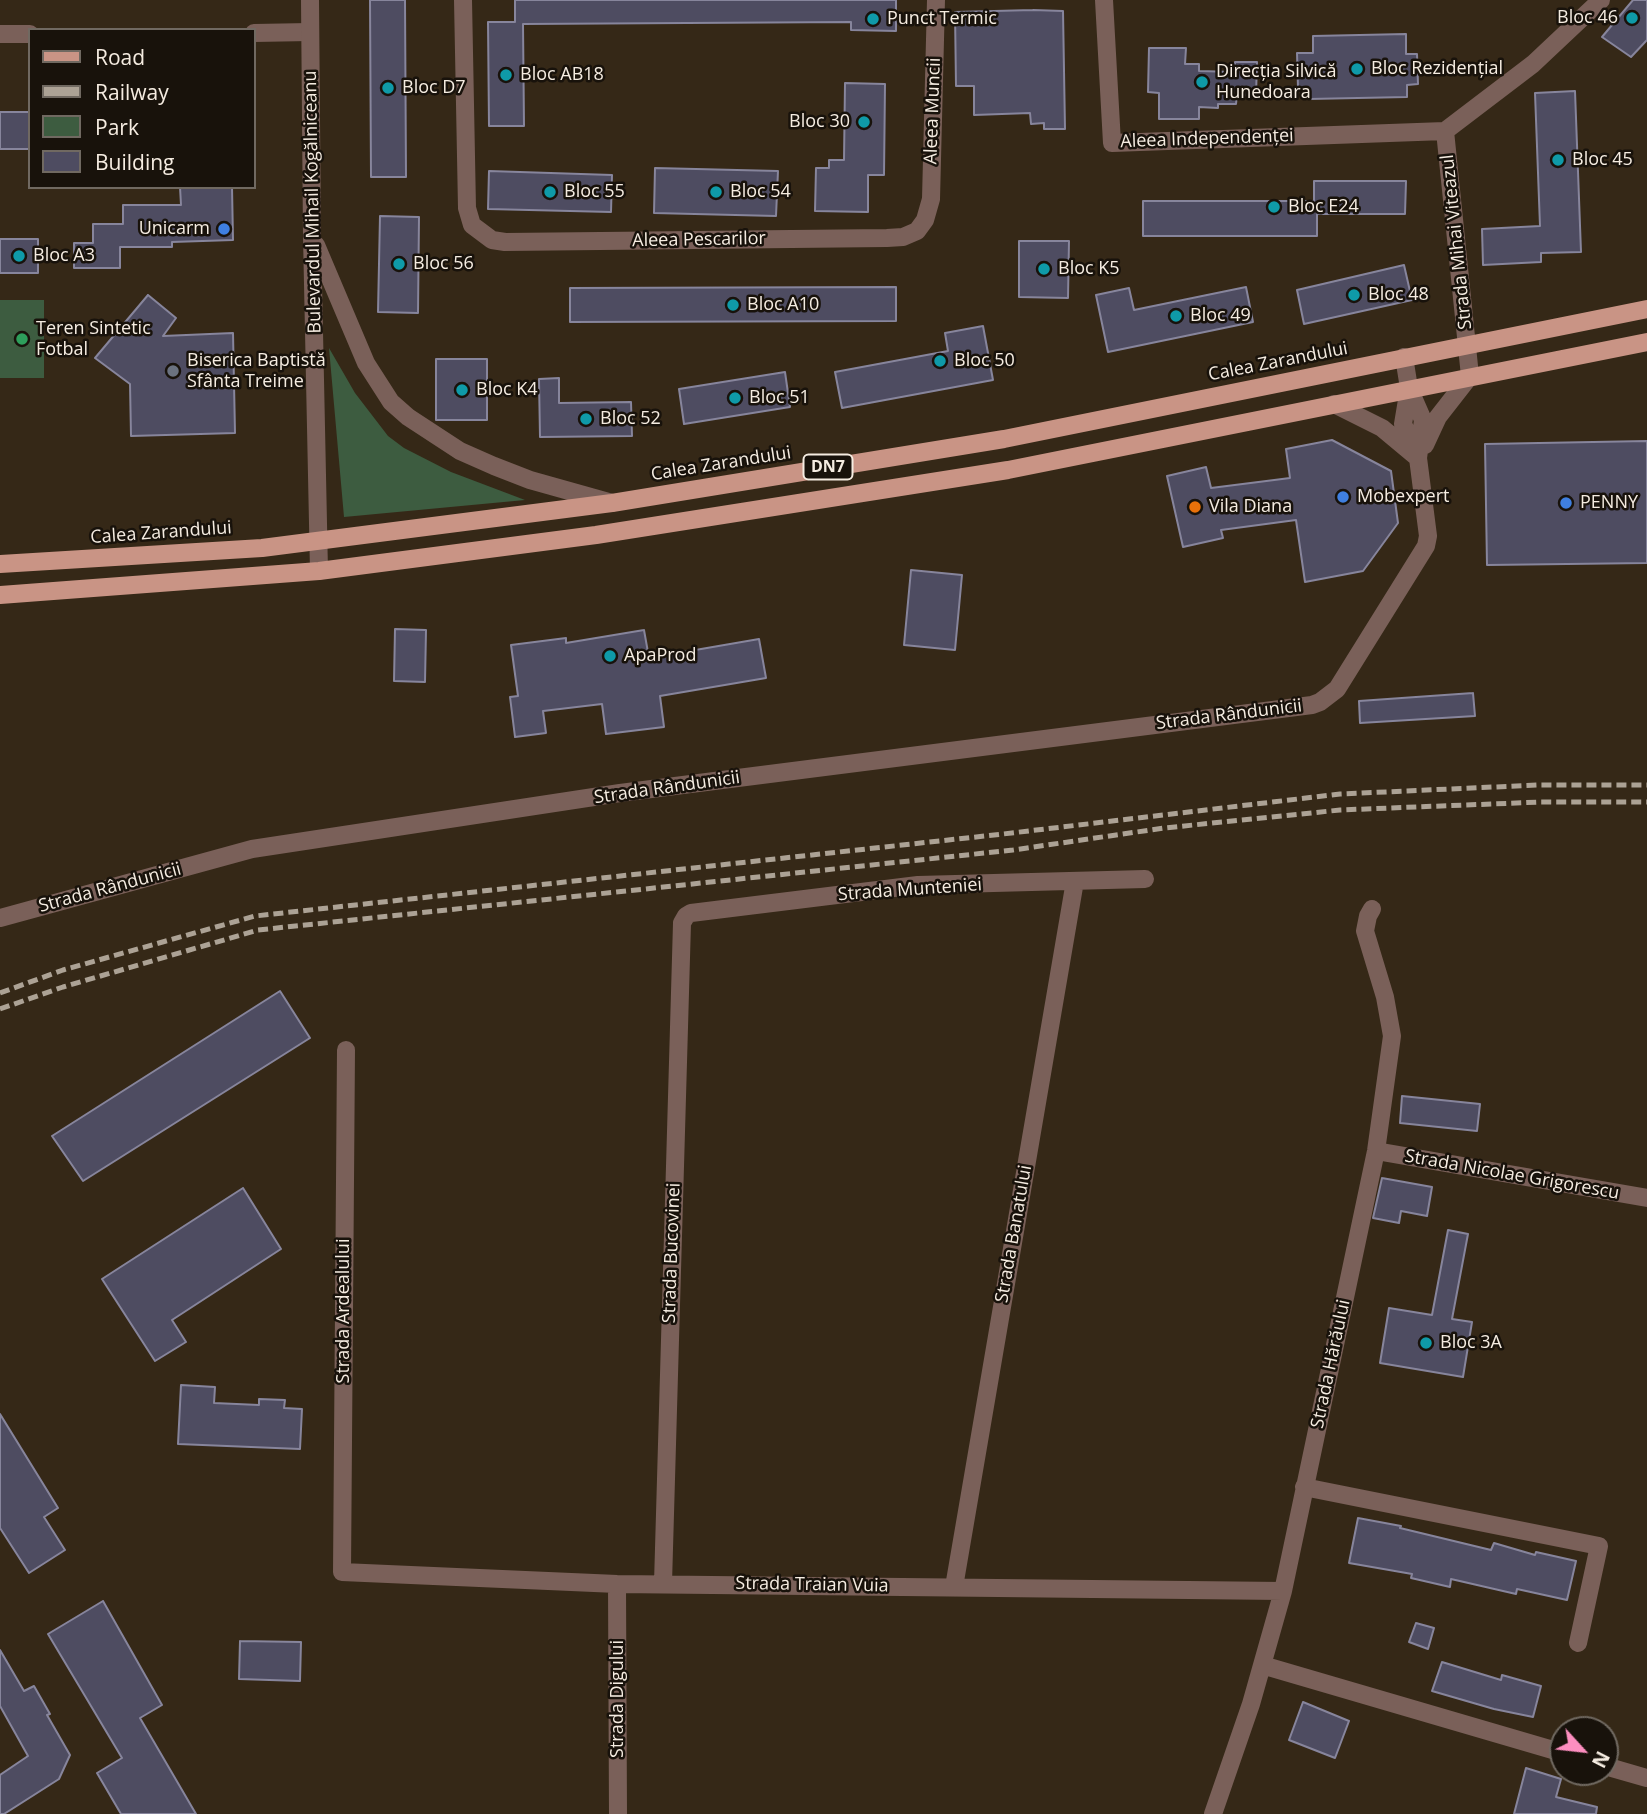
<!DOCTYPE html>
<html>
<head>
<meta charset="utf-8">
<style>
  body { margin:0 }
  #map { position:relative; width:1647px; height:1814px; overflow:hidden; background:#352817; font-family:"Open Sans",sans-serif }
  canvas { display:block }
  .legend { position:absolute; left:28px; top:28px; width:228px; height:161px; box-sizing:border-box; background:#18120b; border:2px solid #706961; margin:0; padding:9px 12px; list-style:none; font-size:21px; color:#f5ece1 }
  .legend li { display:flex; align-items:center; gap:14px; height:35px }
  .legend b { width:35px; border:2px solid #706961 }
  .north { position:absolute; left:1549px; top:1716px; width:70px; height:70px; box-sizing:border-box; background:#18120b; border:2px solid #706961; border-radius:50%; rotate:117deg; font-size:19px; font-weight:700; line-height:28px; text-align:center; color:#f5ece1 }
  .north::after { content:''; display:block; margin:auto; width:24px; height:32px; background:#fd8ec0; clip-path:polygon(50% 0,100% 100%,50% 72%,0 100%) }
</style>
</head>
<body>
<div id="map">
<canvas width="1647" height="1814"></canvas>
<ul class="legend">
<li><b style="height:9px;background:#c99485"></b>Road</li>
<li><b style="height:9px;background:#aca295"></b>Railway</li>
<li><b style="height:19px;background:#3d5c40"></b>Park</li>
<li><b style="height:19px;background:#4e4c61"></b>Building</li>
</ul>
<div class="north">N</div>
</div>
<script>
const ctx = document.querySelector('canvas').getContext('2d');
ctx.lineJoin = 'round';
function fillPath(path, color) { ctx.fillStyle = color; ctx.fill(path, 'evenodd'); }
const shape = rows => new Path2D(rows.map(r => 'M' + r).join(''));
function stroke(path, color, width, dash) { ctx.strokeStyle = color; ctx.lineWidth = width; ctx.lineCap = dash ? 'butt' : 'round'; ctx.setLineDash(dash || []); ctx.stroke(path); }
function label(font, color, halo, rows, align = 'center') {
  ctx.font = font + ' "Open Sans",sans-serif'; ctx.lineWidth = 5; ctx.setLineDash([]); ctx.textBaseline = 'middle'; ctx.strokeStyle = halo; ctx.fillStyle = color; for (const [text, x, y, turn = 0] of rows) {
    ctx.save(); ctx.translate(x, y); ctx.rotate((+turn || 0) * Math.PI / 180); ctx.textAlign = isNaN(turn) ? turn : align; if (halo) ctx.strokeText(text, 0, 0); ctx.fillText(text, 0, 0); ctx.restore();
  }
}
fillPath(shape([
  [0,300,44,300,44,378,0,378],
  [329,348,355,393,388,436,404,448,451,472,525,500,344,517]
]), '#3d5c40');
const building = shape([
  [370,0,405,0,406,177,371,177,370,0],
  [515,0,896,0,896,31,851,30,851,22,523,24,524,126,489,126,488,22,515,22,515,0],
  [1633,0,1647,0,1647,40,1631,57,1602,37,1633,0],
  [1033,10,1063,11,1065,129,1044,129,1044,123,1031,124,1030,113,974,115,974,86,956,86,955,12,1033,10],
  [1406,34,1406,54,1417,54,1418,84,1407,85,1407,97,1309,99,1309,88,1298,88,1297,53,1313,53,1313,36,1406,34],
  [1149,48,1186,48,1185,64,1199,64,1199,71,1235,72,1235,62,1257,62,1256,96,1237,95,1236,104,1218,104,1218,108,1199,107,1199,119,1159,119,1159,93,1148,92,1149,48],
  [845,83,885,84,884,175,868,175,868,212,815,211,816,168,829,168,829,160,844,160,845,83],
  [1575,91,1581,252,1541,253,1541,262,1483,265,1482,229,1540,226,1535,93,1575,91],
  [0,112,30,112,30,149,0,149,0,112],
  [655,168,778,171,776,216,654,213,655,168],
  [489,171,612,175,611,212,488,209,489,171],
  [1314,181,1406,181,1405,214,1317,214,1317,236,1143,236,1143,201,1314,201,1314,181],
  [180,187,232,187,233,240,172,242,172,247,120,247,120,268,74,268,74,243,93,243,93,224,123,224,123,205,181,205,180,187],
  [380,216,419,217,418,313,378,312,380,216],
  [0,239,38,239,38,273,0,273,0,239],
  [1019,241,1069,241,1068,298,1019,297,1019,241],
  [1404,265,1412,300,1304,324,1297,290,1404,265],
  [896,287,896,321,570,322,570,288,896,287],
  [1246,287,1253,322,1108,352,1096,295,1129,288,1134,310,1246,287],
  [148,295,176,318,163,336,233,333,235,433,131,436,130,384,95,358,148,295],
  [983,326,993,380,842,408,835,372,948,351,945,333,983,326],
  [436,359,487,359,487,420,436,420,436,359],
  [785,372,790,407,684,424,679,389,785,372],
  [559,378,559,403,631,402,632,436,540,437,539,379,559,378],
  [1332,440,1391,471,1398,523,1363,571,1305,582,1296,520,1221,530,1223,538,1183,547,1167,476,1206,467,1211,488,1290,478,1286,449,1332,440],
  [1647,441,1647,563,1487,565,1485,444,1647,441],
  [911,570,962,575,955,650,904,645,911,570],
  [395,629,426,630,425,682,394,681,395,629],
  [644,630,649,658,759,639,766,678,660,696,664,727,606,734,602,704,543,711,546,733,515,737,510,697,518,696,511,645,566,638,566,643,644,630],
  [1473,693,1475,716,1360,723,1359,701,1473,693],
  [280,991,310,1038,83,1181,52,1136,280,991],
  [1402,1096,1480,1104,1477,1131,1400,1123,1402,1096],
  [1382,1178,1432,1187,1427,1216,1401,1211,1399,1223,1373,1218,1382,1178],
  [243,1188,281,1249,172,1320,186,1342,155,1361,102,1279,243,1188],
  [1448,1230,1468,1234,1452,1319,1472,1322,1463,1377,1380,1363,1389,1308,1432,1315,1448,1230],
  [181,1385,215,1387,214,1403,259,1405,259,1399,285,1400,284,1408,302,1409,300,1449,178,1444,181,1385],
  [0,1414,58,1508,44,1517,65,1550,29,1573,0,1528,0,1414],
  [1358,1518,1401,1526,1400,1528,1491,1550,1494,1543,1535,1555,1536,1552,1576,1561,1567,1600,1517,1589,1516,1594,1451,1579,1450,1587,1411,1578,1412,1574,1349,1563,1358,1518],
  [103,1601,162,1705,140,1718,196,1814,121,1814,97,1773,122,1758,48,1634,103,1601],
  [1416,1623,1434,1628,1428,1649,1409,1642,1416,1623],
  [240,1641,301,1642,300,1681,239,1679,240,1641],
  [0,1650,24,1691,34,1686,50,1714,47,1715,70,1755,59,1779,4,1814,0,1814,0,1775,28,1756,0,1706,0,1650],
  [1442,1662,1501,1680,1502,1675,1541,1686,1533,1717,1494,1709,1432,1691,1442,1662],
  [1303,1702,1349,1721,1335,1758,1289,1740,1303,1702],
  [1526,1768,1561,1779,1556,1797,1597,1807,1596,1814,1514,1814,1526,1768]
]);
fillPath(building, '#4e4c61');
stroke(building, '#87859c', 2);
stroke(shape([
  [463,0,467,208,472,225,492,240,505,242,887,238,903,237,917,231,925,220,931,199,936,0],
  [1104,0,1112,143,1445,131],
  [254,33,310,32],
  [0,34,30,34],
  [1409,388,1403,424,1415,451],
  [1334,404,1382,428,1418,458],
  [1425,445,1438,417,1470,376,1445,131,1533,64,1601,0],
  [0,918,252,849,620,793,1312,705,1320,702,1337,689,1426,546,1428,536,1418,458,1423,420,1409,388,1404,357],
  [346,1050,342,1572,617,1584,1283,1591],
  [1376,1151,1647,1198],
  [1304,1487,1599,1546,1578,1643],
  [663,1583,682,923,686,916,691,913,918,885,1145,879],
  [617,1584,618,1814],
  [954,1587,1075,881],
  [1262,1665,1563,1753],
  [1605,1766,1647,1778],
  [1213,1814,1251,1704,1283,1591,1376,1151,1392,1036,1385,997,1365,931,1368,916,1372,909]
]), '#7a6059', 18);
stroke(shape([
  [310,0,312,236,319,571],
  [316,245,366,363,391,402,408,417,460,451,494,466,530,480,612,503]
]), '#7a6059', 18);
stroke(shape([
  [0,564,262,548,612,503,1004,439,1647,309],
  [0,595,319,571,596,535,1008,470,1647,342]
]), '#c99485', 18);
stroke(shape([
  [0,993,63,970,255,916,1003,834,1340,794,1538,785,1647,785],
  [0,1009,63,987,258,930,1013,850,1164,828,1340,810,1541,802,1647,802]
]), '#aca295', 5, [10, 5]);
for (const [x, y, r, color] of [
  [1632,18,7,"#0f9aa8"],
  [873,19,7,"#0f9aa8"],
  [1357,69,7,"#0f9aa8"],
  [506,75,7,"#0f9aa8"],
  [1202,82,7,"#0f9aa8"],
  [388,88,7,"#0f9aa8"],
  [864,122,7,"#0f9aa8"],
  [1558,160,7,"#0f9aa8"],
  [550,192,7,"#0f9aa8"],
  [716,192,7,"#0f9aa8"],
  [1274,207,7,"#0f9aa8"],
  [224,229,7,"#3f7fe0"],
  [19,256,7,"#0f9aa8"],
  [399,264,7,"#0f9aa8"],
  [1044,269,7,"#0f9aa8"],
  [1354,295,7,"#0f9aa8"],
  [733,305,7,"#0f9aa8"],
  [1176,316,7,"#0f9aa8"],
  [22,339,7,"#2e9e5b"],
  [940,361,7,"#0f9aa8"],
  [173,371,7,"#6b7280"],
  [462,390,7,"#0f9aa8"],
  [735,398,7,"#0f9aa8"],
  [586,419,7,"#0f9aa8"],
  [1343,497,7,"#3f7fe0"],
  [1566,503,7,"#3f7fe0"],
  [1195,507,7,"#e8710a"],
  [610,656,7,"#0f9aa8"],
  [1426,1343,7,"#0f9aa8"]
]) { const dot = new Path2D(); dot.arc(x, y, r, 0, 2 * Math.PI); ctx.fillStyle = color; ctx.fill(dot); stroke(dot, '#18120b', 2.5); }
for (const [x, y, w] of [
  [828,467,49]
]) { const box = new Path2D(); box.roundRect(x - w / 2, y - 12.5, w, 25, 5); ctx.fillStyle = '#18120b'; ctx.fill(box); stroke(box, '#f5ece1', 2); }
label('bold 16px', '#f5ece1', null, [
  ["DN7",828,467]
]);
label('18px', '#f5ece1', '#18120b', [
  ["Bloc 46",1618,18,"right"],
  ["Punct Termic",887,19],
  ["Bloc Rezidențial",1371,69],
  ["Direcția Silvică",1216,72],
  ["Hunedoara",1216,93],
  ["Bloc AB18",520,75],
  ["Bloc D7",402,88],
  ["Bloc 30",850,122,"right"],
  ["Bloc 45",1572,160],
  ["Bloc 55",564,192],
  ["Bloc 54",730,192],
  ["Bloc E24",1288,207],
  ["Unicarm",210,229,"right"],
  ["Bloc A3",33,256],
  ["Bloc 56",413,264],
  ["Bloc K5",1058,269],
  ["Bloc 48",1368,295],
  ["Bloc A10",747,305],
  ["Bloc 49",1190,316],
  ["Teren Sintetic",36,329],
  ["Fotbal",36,350],
  ["Biserica Baptistă",187,361],
  ["Sfânta Treime",187,382],
  ["Bloc 50",954,361],
  ["Bloc K4",476,390],
  ["Bloc 51",749,398],
  ["Bloc 52",600,419],
  ["Mobexpert",1357,497],
  ["PENNY",1580,503],
  ["Vila Diana",1209,507],
  ["ApaProd",624,656],
  ["Bloc 3A",1440,1343]
], 'left');
label('18px', '#f5ece1', '#18120b', [
  ["Aleea Muncii",933,111,-88],
  ["Aleea Independenței",1207,139,-2],
  ["Bulevardul Mihail Kogălniceanu",313,202,-91],
  ["Aleea Pescarilor",699,240,-1],
  ["Strada Mihai Viteazul",1457,242,-96],
  ["Calea Zarandului",1278,362,-11],
  ["Calea Zarandului",721,464,-9],
  ["Calea Zarandului",161,533,-4],
  ["Strada Rândunicii",1229,715,-7],
  ["Strada Rândunicii",667,788,-8],
  ["Strada Rândunicii",110,888,-15],
  ["Strada Munteniei",910,890,-4],
  ["Strada Nicolae Grigorescu",1512,1175,10],
  ["Strada Banatului",1014,1234,-80],
  ["Strada Bucovinei",672,1253,-88],
  ["Strada Ardealului",344,1311,-90],
  ["Strada Hărăului",1331,1364,-78],
  ["Strada Traian Vuia",812,1585,1],
  ["Strada Digului",618,1699,-90]
]);
</script>
</body>
</html>
